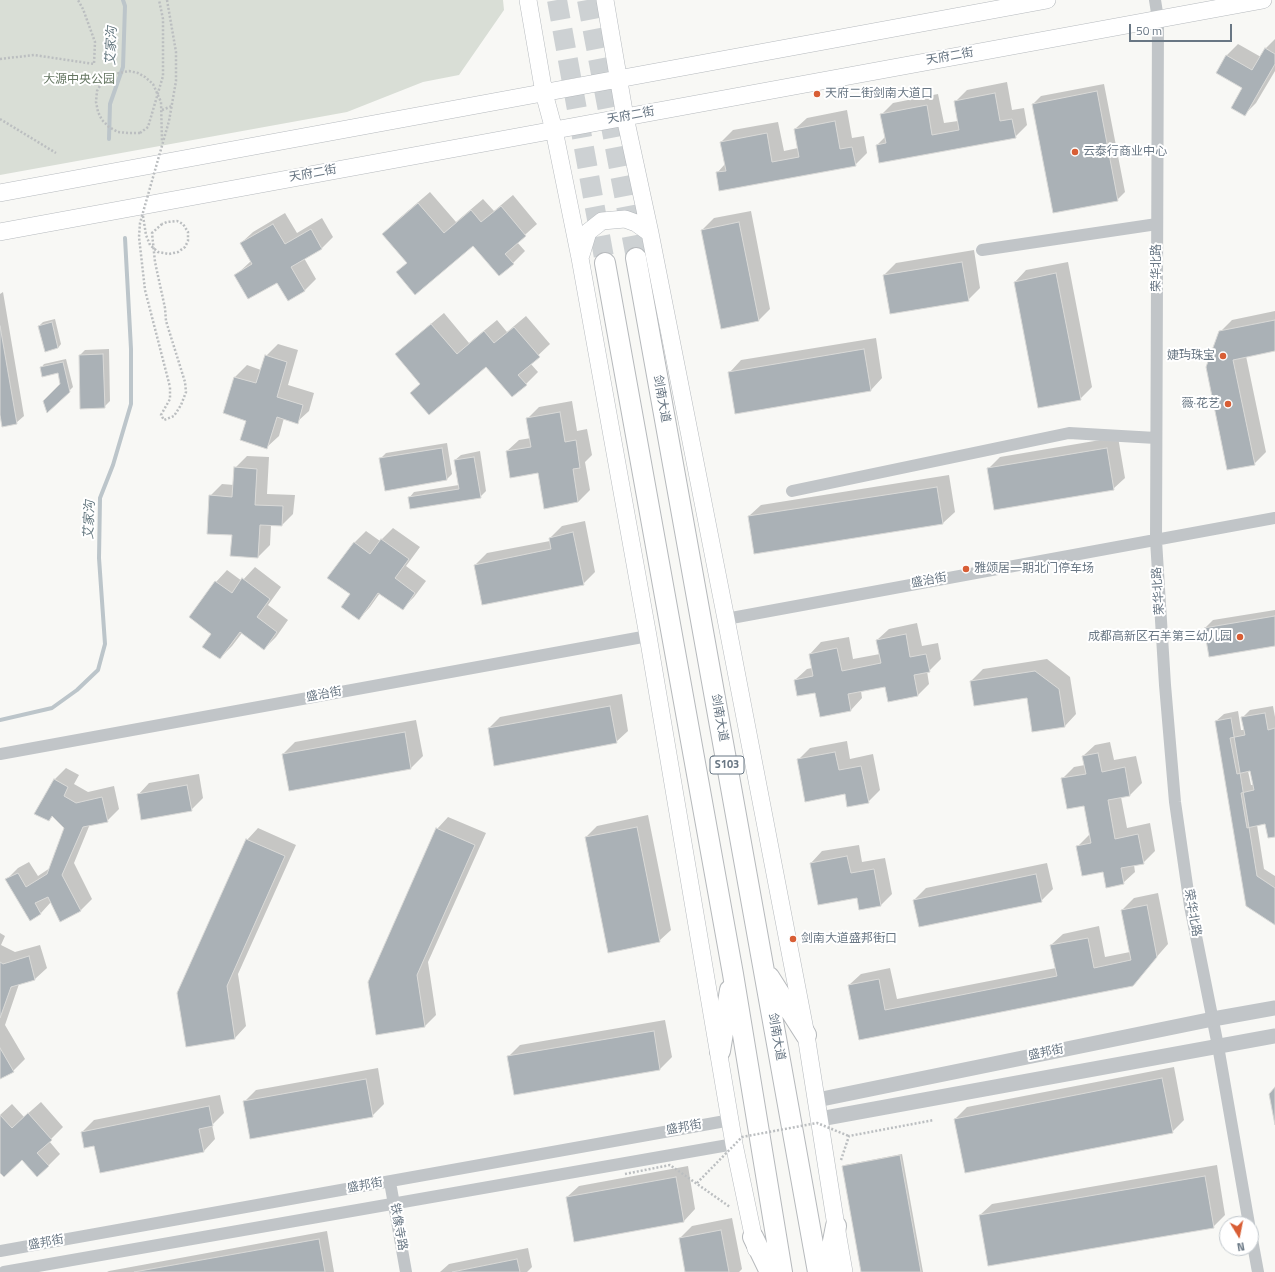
<!DOCTYPE html>
<html>
<head>
<meta charset="utf-8">
<style>
  body { margin:0 }
  #map { position:relative; width:1275px; height:1272px; overflow:hidden; background:#f8f8f5; font-family:"Titillium Web",sans-serif }
  canvas { display:block }
  .north { position:absolute; left:1219px; top:1216px; width:40px; height:40px; box-sizing:border-box; background:#fff; border:1px solid #c3c9ce; border-radius:50%; rotate:170deg; font-size:11px; font-weight:700; line-height:16px; text-align:center; color:#697784 }
  .north::after { content:''; display:block; margin:auto; width:14px; height:18px; background:#d85e35; clip-path:polygon(50% 0,100% 100%,50% 72%,0 100%) }
  .scale { position:absolute; left:1129px; top:24px; width:103px; height:18px; box-sizing:border-box; border:2px solid #697784; border-top:0; padding-left:5px; font-size:12px; line-height:14px; white-space:nowrap; color:#697784; -webkit-text-stroke:3px #fff; paint-order:stroke }
</style>
</head>
<body>
<div id="map">
<canvas width="1275" height="1272"></canvas>
<div class="north">N</div>
<div class="scale">50 m</div>
</div>
<script>
const ctx = document.querySelector('canvas').getContext('2d');
ctx.lineJoin = 'round';
function fillPath(path, color) { ctx.fillStyle = color; ctx.fill(path, 'evenodd'); }
const shape = rows => new Path2D(rows.map(r => 'M' + r).join(''));
function stroke(path, color, width, dash) { ctx.strokeStyle = color; ctx.lineWidth = width; ctx.lineCap = dash ? 'butt' : 'round'; ctx.setLineDash(dash || []); ctx.stroke(path); }
function label(font, color, halo, rows, align = 'center') {
  ctx.font = font + ' "Titillium Web","Noto Sans SC",sans-serif'; ctx.lineWidth = 4; ctx.setLineDash([]); ctx.textBaseline = 'middle'; ctx.strokeStyle = halo; ctx.fillStyle = color; for (const [text, x, y, turn = 0] of rows) {
    ctx.save(); ctx.translate(x, y); ctx.rotate((+turn || 0) * Math.PI / 180); ctx.textAlign = isNaN(turn) ? turn : align; if (halo) ctx.strokeText(text, 0, 0); ctx.fillText(text, 0, 0); ctx.restore();
  }
}
fillPath(shape([
  [0,0,503,0,504,10,459,75,423,82,347,112,0,175]
]), '#d9ded6');
fillPath(shape([
  [1275,39,1275,71,1256,103,1244,115,1244,88,1226,56,1238,44,1261,57,1265,49],
  [1007,82,1012,110,1024,108,1027,125,1015,137,877,145,886,136,882,114,893,103,938,94,944,123,958,121,955,102,967,90],
  [1104,84,1125,192,1117,200,1033,104,1041,96],
  [847,110,852,138,864,136,867,153,855,165,717,173,725,164,721,142,733,130,778,122,784,151,798,148,795,129,807,118],
  [430,192,456,222,483,199,494,211,513,195,537,224,517,242,525,251,513,263,474,244,408,263,383,234,395,222],
  [751,211,770,309,759,320,702,230,714,218],
  [285,213,297,233,322,218,333,237,322,248,304,258,316,279,304,291,277,281,236,275,251,261,241,243,253,232],
  [974,250,980,288,968,300,884,275,896,263],
  [1068,262,1092,387,1080,399,1015,282,1026,270],
  [3,292,24,416,16,423,0,409,0,294],
  [1275,311,1275,350,1246,356,1266,452,1254,464,1220,332,1232,320],
  [444,313,469,343,497,320,507,332,526,316,550,344,530,363,538,372,526,384,487,365,421,383,396,355,408,343],
  [55,319,61,344,58,348,39,326,43,322],
  [876,338,882,378,871,390,730,372,741,360],
  [278,344,298,350,288,385,314,393,309,411,297,422,284,418,279,436,267,447,248,420,224,413,235,377,247,365,261,370,266,356],
  [109,349,110,401,104,407,80,355,85,350],
  [66,359,73,387,69,391,59,372,41,368,44,364],
  [572,401,577,431,587,429,592,455,585,462,590,490,578,502,539,472,507,451,519,440,531,438,527,419,539,407],
  [1118,437,1125,478,1113,489,988,469,1000,457],
  [447,443,452,474,447,479,380,459,386,453],
  [480,451,486,491,480,497,409,498,414,492,459,485,455,460,461,455],
  [247,456,269,457,267,494,295,495,293,514,282,525,271,525,270,545,258,557,233,534,210,496,222,484,234,485,235,468],
  [949,475,955,512,943,523,755,553,749,516,761,505],
  [585,521,595,572,583,584,475,565,487,553,550,541,550,538,562,526],
  [393,528,420,547,406,566,426,581,414,597,402,609,380,593,370,607,359,619,351,594,354,543,366,531,380,541],
  [255,567,281,587,268,605,288,620,276,637,264,649,242,633,232,646,220,658,216,582,227,570,242,581],
  [1275,610,1275,645,1205,628,1213,620],
  [917,623,922,646,938,643,941,659,929,671,927,671,929,684,918,695,886,686,861,691,862,698,851,710,795,680,807,669,812,668,810,654,821,642,849,637,853,659,880,654,877,640,889,629],
  [1047,659,1070,677,1076,714,1065,726,1028,696,971,681,983,669],
  [622,694,628,731,616,742,489,728,500,717],
  [1273,706,1275,717,1275,836,1266,823,1257,825,1264,869,1275,876,1275,924,1247,906,1216,721,1224,714,1238,711,1241,730,1245,730,1242,718,1250,710],
  [1251,770,1254,785,1251,785,1248,771],
  [416,720,423,756,411,768,290,790,283,754,295,742],
  [847,741,850,759,873,754,880,790,868,802,846,793,798,760,810,748],
  [1110,742,1114,760,1136,756,1142,783,1130,795,1121,797,1127,828,1150,823,1155,851,1143,863,1134,865,1135,872,1123,883,1104,871,1077,847,1089,835,1091,835,1085,805,1062,779,1074,767,1085,765,1083,756,1095,745],
  [66,768,79,775,74,784,88,792,114,786,119,809,107,821,90,824,74,863,92,899,80,911,51,902,41,913,6,880,18,868,29,862,38,876,50,868,65,828,53,816,49,820,36,813,55,779],
  [199,774,203,798,191,810,138,795,149,783],
  [648,815,671,930,659,941,586,837,597,826],
  [448,817,486,833,428,962,436,1015,425,1026,377,1034,437,829],
  [258,828,296,845,238,974,246,1026,235,1038,187,1045,247,840],
  [859,845,862,862,885,858,892,894,880,906,858,897,811,863,822,851],
  [1047,863,1053,889,1041,901,914,900,926,888],
  [1158,893,1168,944,1132,985,860,1039,849,985,861,974,890,968,897,999,1056,968,1051,945,1063,934,1099,926,1105,957,1130,952,1122,910,1134,898],
  [0,933,5,936,1,945,15,952,40,945,47,968,35,979,19,984,5,1025,25,1059,13,1071,0,1078],
  [665,1020,672,1057,660,1069,508,1057,520,1045],
  [1174,1067,1184,1120,1172,1132,955,1119,967,1107],
  [378,1068,384,1104,372,1116,245,1101,256,1090],
  [220,1095,224,1113,212,1125,215,1139,204,1151,95,1145,82,1132,94,1120],
  [41,1102,63,1127,49,1141,60,1154,48,1166,22,1159,0,1171,0,1115,12,1104,24,1117],
  [902,1154,923,1272,862,1272,843,1166,845,1165],
  [1217,1165,1225,1215,1213,1227,980,1215,992,1204],
  [688,1166,695,1209,684,1221,567,1197,579,1186],
  [732,1218,742,1269,739,1272,686,1272,680,1238,692,1226],
  [327,1231,334,1272,107,1272,109,1271],
  [528,1248,532,1267,527,1272,440,1272,449,1264]
]), '#0003');
stroke(shape([
  [109,139,110,104,123,67,125,6,123,0],
  [0,720,52,708,77,690,98,670,105,644,99,558,100,498,113,465,131,404,131,349,125,238]
]), '#bcc5ca', 4);
const building = shape([
  [1265,48,1275,54,1275,64,1245,116,1231,108,1242,88,1216,73,1226,55,1252,70,1265,48],
  [1097,91,1118,201,1053,213,1032,104,1097,91],
  [995,93,1000,121,1012,119,1016,138,879,163,876,145,886,143,880,114,927,105,932,135,959,130,954,101,995,93],
  [835,121,840,149,852,147,856,166,719,191,716,172,726,171,720,142,767,133,772,162,799,157,794,129,835,121],
  [418,203,444,233,471,210,481,222,501,206,526,236,505,254,514,264,499,276,473,246,415,295,396,272,407,263,382,234,418,203],
  [739,222,759,321,721,329,701,230,739,222],
  [273,224,285,244,311,229,322,249,291,267,305,291,288,301,277,283,248,299,234,275,252,264,240,243,273,224],
  [962,262,969,301,890,314,883,275,962,262],
  [1056,273,1081,400,1038,408,1014,282,1056,273],
  [1275,320,1275,351,1233,360,1255,465,1227,470,1206,367,1219,331,1275,320],
  [52,322,58,348,45,352,38,326,52,322],
  [431,324,457,354,484,331,494,343,514,327,540,357,518,375,527,385,512,397,486,367,429,415,410,393,420,384,395,354,431,324],
  [0,326,17,424,2,427,0,415,0,326],
  [864,349,871,391,735,414,728,372,864,349],
  [103,354,105,408,80,409,79,355,103,354],
  [265,355,287,362,277,397,303,405,298,424,277,417,267,449,240,440,246,421,223,413,234,377,256,383,265,355],
  [63,362,70,392,47,413,43,401,60,384,58,373,42,377,40,367,63,362],
  [560,412,565,442,576,440,580,468,573,469,578,502,544,509,538,473,510,478,506,451,531,447,526,418,560,412],
  [442,448,447,480,385,491,379,458,442,448],
  [1107,448,1114,490,994,510,987,468,1107,448],
  [474,457,481,498,410,509,408,497,459,489,454,460,474,457],
  [234,467,257,469,255,505,283,506,282,526,260,525,258,558,230,556,232,535,207,534,209,495,232,497,234,467],
  [937,487,943,524,754,554,748,516,937,487],
  [573,532,584,585,482,605,474,565,551,549,549,538,573,532],
  [381,539,409,559,395,578,415,593,403,610,378,593,359,620,341,607,350,594,327,578,354,542,370,554,381,539],
  [242,578,270,599,257,617,277,632,264,650,240,632,220,659,202,647,211,634,189,617,215,581,232,593,242,578],
  [1275,616,1275,646,1209,657,1204,628,1275,616],
  [906,634,910,657,926,654,930,672,914,675,918,696,888,702,885,687,848,694,851,711,820,717,815,693,797,696,794,680,813,676,809,654,837,648,842,671,881,663,876,640,906,634],
  [1035,671,1059,689,1065,727,1032,732,1027,698,974,706,970,681,1035,671],
  [610,706,617,743,494,766,488,728,610,706],
  [1265,713,1268,730,1275,728,1275,837,1268,838,1265,824,1247,828,1241,793,1254,790,1250,771,1237,774,1230,738,1245,735,1241,717,1265,713],
  [1231,718,1257,876,1275,888,1275,925,1246,906,1215,721,1231,718],
  [405,732,411,769,289,791,282,754,405,732],
  [835,752,839,770,861,766,869,803,847,807,845,794,805,802,797,759,835,752],
  [1098,753,1102,772,1125,767,1130,796,1108,800,1115,839,1138,834,1144,864,1121,868,1124,884,1106,888,1103,872,1082,876,1076,846,1091,843,1084,806,1067,809,1061,778,1086,774,1082,756,1098,753],
  [54,779,68,787,64,796,76,803,102,797,108,822,83,827,62,875,81,911,60,922,48,897,35,903,41,914,30,921,5,879,18,873,26,887,47,874,64,828,52,816,49,821,34,814,54,779],
  [187,785,192,811,141,820,137,794,187,785],
  [637,827,660,942,608,953,585,837,637,827],
  [436,828,475,845,417,975,425,1027,376,1035,368,982,436,828],
  [246,839,285,856,227,986,235,1039,186,1047,177,993,246,839],
  [847,856,851,873,874,869,881,906,859,910,857,898,818,905,810,863,847,856],
  [1036,874,1042,902,919,927,913,900,1036,874],
  [1147,905,1157,957,1133,986,859,1040,848,985,879,979,885,1010,1057,976,1050,945,1088,938,1094,968,1131,960,1121,910,1147,905],
  [29,956,35,980,11,987,0,1018,0,962,3,964,29,956],
  [654,1031,660,1070,514,1095,507,1056,654,1031],
  [0,1048,14,1072,0,1079,0,1048],
  [1162,1078,1173,1133,965,1173,954,1119,1162,1078],
  [366,1079,373,1117,250,1139,243,1101,366,1079],
  [1275,1087,1275,1125,1269,1094,1275,1087],
  [209,1106,213,1126,199,1129,204,1152,100,1173,94,1146,84,1148,81,1132,209,1106],
  [28,1113,52,1140,37,1153,49,1166,37,1177,22,1160,4,1177,0,1173,0,1115,12,1128,28,1113],
  [900,1155,921,1272,861,1272,842,1166,900,1155],
  [1205,1176,1214,1228,988,1266,979,1215,1205,1176],
  [676,1177,684,1222,574,1242,566,1197,676,1177],
  [721,1230,729,1272,685,1272,679,1238,721,1230],
  [319,1239,325,1272,134,1272,319,1239],
  [517,1259,520,1272,452,1272,517,1259]
]);
fillPath(building, '#aab1b6');
stroke(building, '#d9d9d7', 1);
stroke(shape([
  [557,0,605,263],
  [587,0,636,258]
]), '#cdd1d3', 20, [20, 10]);
const secondary = shape([
  [528,0,544,93,554,130,580,258,648,636,734,1144,756,1249],
  [605,0,625,117,650,233,726,619,806,1035,836,1226,844,1272],
  [0,193,1047,0],
  [0,232,1263,0],
  [581,255,588,232,602,221,625,219,636,223,650,233]
]);
const trunk = shape([
  [636,258,818,1272],
  [605,263,733,974,782,1272],
  [769,977,806,1035],
  [720,1051,730,990],
  [753,1237,770,1272],
  [827,1272,836,1226]
]);
stroke(secondary, '#b6babe', 18);
stroke(trunk, '#b6b9bc', 22);
stroke(shape([
  [0,59,34,55,94,64,95,42,83,9,78,0],
  [162,110,172,106],
  [0,119,56,153],
  [140,133,148,127,163,76,163,19,159,0],
  [162,224,152,233,155,262,165,308,166,321,185,382,186,392,181,405,174,416,164,420,161,415,170,399,170,387],
  [841,1160,849,1136,934,1120]
]), '#bbbec0', 2.5, [2, 2]);
stroke(shape([
  [1155,0,1158,19,1156,540,1165,685,1175,802,1190,906,1218,1046,1249,1224],
  [982,250,1157,224],
  [792,491,1069,433,1156,438],
  [726,619,1275,518],
  [0,754,648,636],
  [390,1182,406,1272],
  [1251,1234,1258,1272],
  [0,1251,731,1120],
  [4,1272,734,1144]
]), '#c1c5c8', 12);
stroke(shape([
  [817,1100,1213,1019,1275,1008],
  [820,1119,1275,1036]
]), '#c1c5c8', 15);
stroke(secondary, '#fff', 17);
stroke(trunk, '#fff', 20);
stroke(shape([
  [167,0,176,52,176,81,169,121,140,223,139,237,145,290,170,387],
  [140,133,128,133,118,132,109,127,102,120,98,112,96,102,97,91,101,84,109,77,119,73,129,71,138,73,145,77,153,84,161,102,162,141],
  [143,216,146,235,150,245,158,252,169,254,178,252,185,247,188,241,188,232,183,224,177,221,167,222,162,224],
  [625,1174,670,1165,730,1207],
  [697,1183,742,1137,817,1123,849,1136]
]), '#bbbec0', 2.5, [2, 2]);
for (const [x, y, r, color] of [
  [817,94,4,"#d85e35"],
  [1075,152,4,"#d85e35"],
  [1223,356,4,"#d85e35"],
  [1228,404,4,"#d85e35"],
  [966,569,4,"#d85e35"],
  [1240,637,4,"#d85e35"],
  [793,939,4,"#d85e35"]
]) { const dot = new Path2D(); dot.arc(x, y, r, 0, 2 * Math.PI); ctx.fillStyle = color; ctx.fill(dot); stroke(dot, '#fff', 1.5); }
for (const [x, y, w] of [
  [727,765,34]
]) { const box = new Path2D(); box.roundRect(x - w / 2, y - 9, w, 18, 3); ctx.fillStyle = '#fff'; ctx.fill(box); stroke(box, '#697784', 1); }
label('bold 11px', '#697784', null, [
  ["S103",727,765]
]);
label('12px', '#697784', '#fff', [
  ["天府二街",950,57,-10],
  ["天府二街",631,116,-10],
  ["天府二街",313,174,-10],
  ["荣华北路",1157,268,-90],
  ["剑南大道",661,399,80],
  ["盛治街",929,581,-10],
  ["荣华北路",1159,591,-94],
  ["盛治街",324,695,-10],
  ["剑南大道",719,718,80],
  ["荣华北路",1192,913,80],
  ["剑南大道",776,1037,80],
  ["盛邦街",1046,1053,-12],
  ["盛邦街",684,1128,-10],
  ["盛邦街",365,1186,-10],
  ["铁像寺路",398,1227,80],
  ["盛邦街",46,1243,-10]
]);
label('12px', '#667763', '#fff', [
  ["大源中央公园",79,80]
]);
label('12px', '#697784', '#fff', [
  ["天府二街剑南大道口",825,94],
  ["云泰行商业中心",1083,152],
  ["婕玙珠宝",1215,356,"right"],
  ["薇·花艺",1220,404,"right"],
  ["雅颂居一期北门停车场",974,569],
  ["成都高新区石羊第三幼儿园",1232,637,"right"],
  ["剑南大道盛邦街口",801,939]
], 'left');
label('italic 13px', '#64777f', '#fff', [
  ["艾家沟",112,46,-88],
  ["艾家沟",90,520,-88]
]);
</script>
</body>
</html>
